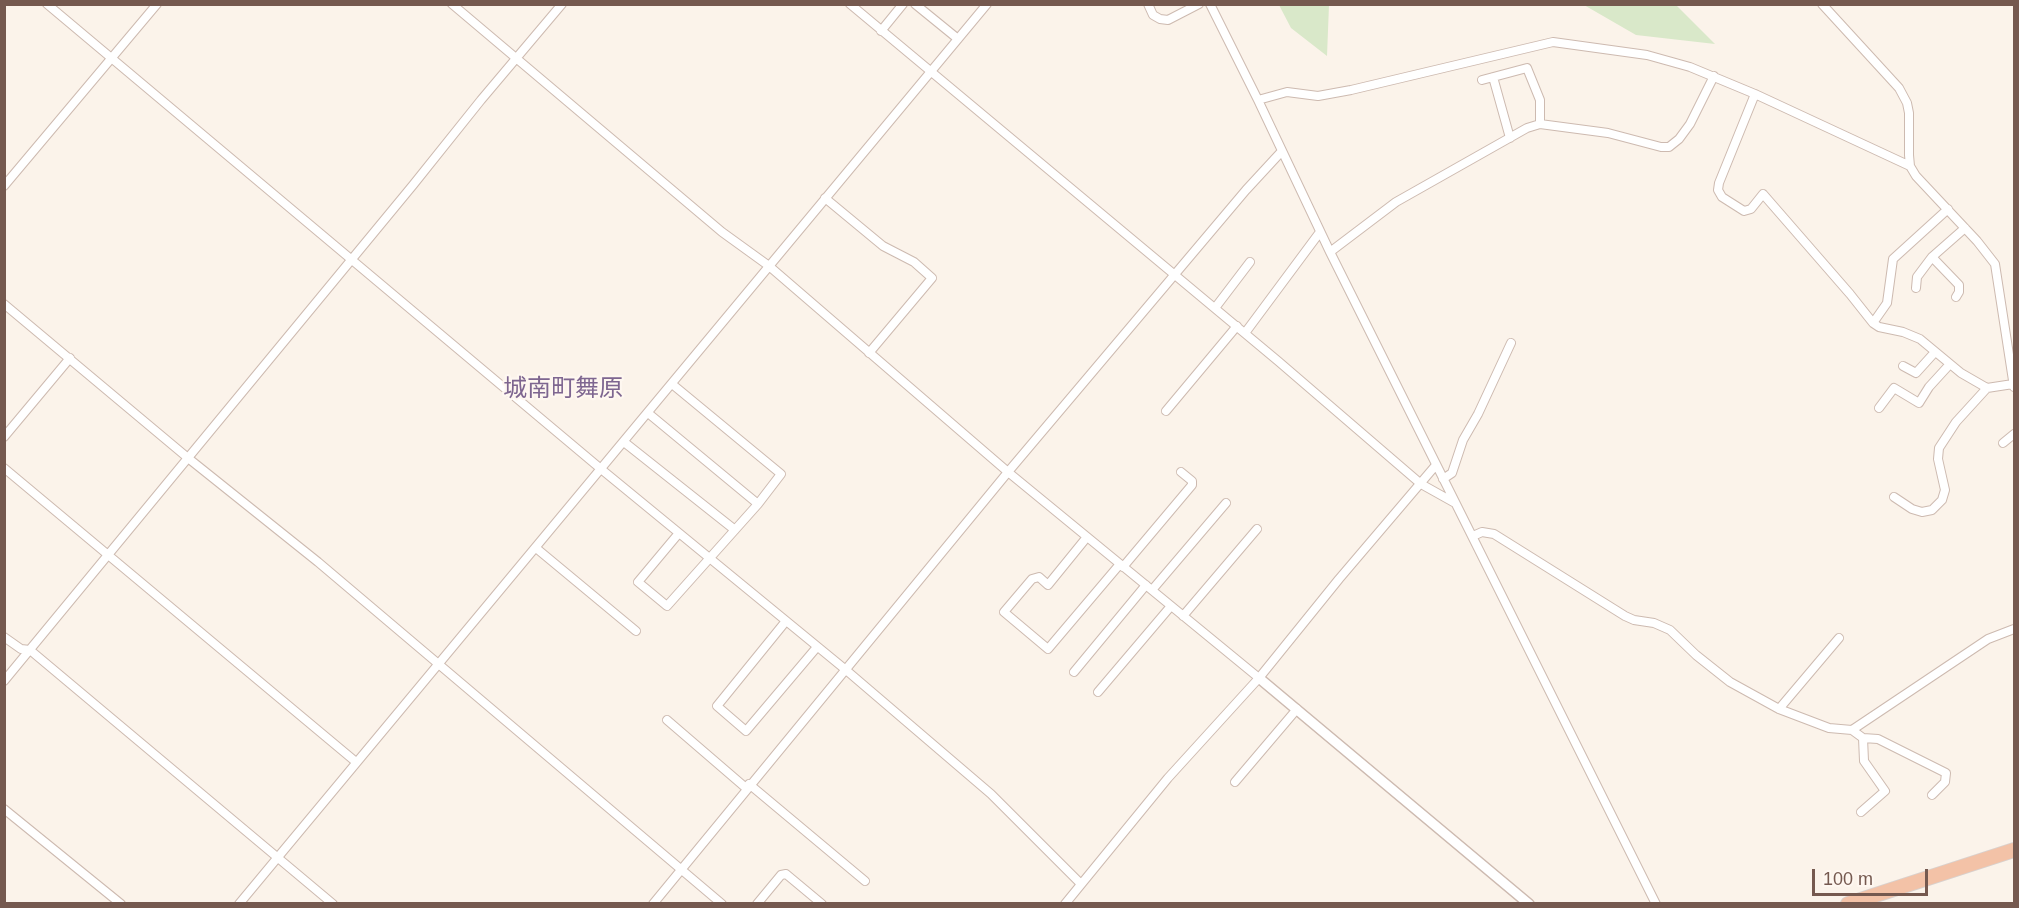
<!DOCTYPE html>
<html>
<head>
<meta charset="utf-8">
<style>
  body { margin:0 }
  #map { position:relative; width:2019px; height:908px; overflow:hidden; background:#fbf3ea; font-family:Arial,sans-serif }
  canvas { display:block }
  .frame { position:absolute; inset:0; border:6px solid #75594f; pointer-events:none }
  .scale { position:absolute; left:1812px; top:869px; width:116px; height:27px; box-sizing:border-box; border:3px solid #75594f; border-top:0; padding-left:8px; font-size:18px; line-height:21px; white-space:nowrap; color:#75594f; -webkit-text-stroke:4px #fef7f0; paint-order:stroke }
</style>
</head>
<body>
<div id="map">
<canvas width="2019" height="908"></canvas>
<div class="frame"></div>
<div class="scale">100 m</div>
</div>
<script>
const ctx = document.querySelector('canvas').getContext('2d');
ctx.lineJoin = 'round';
function fillPath(path, color) { ctx.fillStyle = color; ctx.fill(path, 'evenodd'); }
const shape = rows => new Path2D(rows.map(r => 'M' + r).join(''));
function stroke(path, color, width, dash) { ctx.strokeStyle = color; ctx.lineWidth = width; ctx.lineCap = dash ? 'butt' : 'round'; ctx.setLineDash(dash || []); ctx.stroke(path); }
function label(font, color, halo, rows, align = 'center') {
  ctx.font = font + ' Arial,"Noto Sans JP",sans-serif'; ctx.lineWidth = 4.5; ctx.setLineDash([]); ctx.textBaseline = 'middle'; ctx.strokeStyle = halo; ctx.fillStyle = color; for (const [text, x, y, turn = 0] of rows) {
    ctx.save(); ctx.translate(x, y); ctx.rotate((+turn || 0) * Math.PI / 180); ctx.textAlign = isNaN(turn) ? turn : align; if (halo) ctx.strokeText(text, 0, 0); ctx.fillText(text, 0, 0); ctx.restore();
  }
}
fillPath(shape([
  [1279,5,1329,5,1327,56,1291,28],
  [1584,5,1676,5,1715,44,1636,35]
]), '#d9e8c9');
const minor = shape([
  [47,4,601,469,846,670,991,794,1081,884],
  [452,4,722,232,769,266,1008,472,1259,678],
  [850,4,1278,361,1421,484,1455,503],
  [915,4,958,39],
  [1148,4,1153,15,1160,19,1168,20,1199,4],
  [1210,4,1258,100,1330,252,1656,904],
  [1822,4,1899,88,1907,103,1909,113,1909,155,1910,166,1916,176,1977,241,1995,264,2014,387],
  [881,31,903,4],
  [1493,77,1510,138],
  [1482,80,1527,68,1540,100,1540,124],
  [1755,94,1719,183,1718,190,1722,197,1744,211,1751,209,1763,194,1850,294,1873,323,1879,327,1903,332,1920,339,1961,373,1987,388],
  [1258,100,1287,92,1318,96,1351,90,1553,42,1647,55,1690,67,1755,94,1910,166],
  [4,186,157,4],
  [825,198,883,246,914,262,932,278,869,353],
  [1330,252,1396,202,1527,128,1540,124,1608,133,1661,147,1669,147,1679,139,1690,124,1714,76],
  [1932,257,1959,285,1959,292,1956,297],
  [1916,288,1917,277,1932,257,1965,228],
  [4,304,188,458,318,562,722,904],
  [1215,308,1250,262],
  [1873,323,1887,303,1893,259,1948,209],
  [1245,333,1320,232],
  [1903,366,1916,373,1935,352],
  [672,384,781,474,758,504,667,606,638,582,679,533],
  [1879,408,1894,388,1919,403,1929,387,1950,364],
  [1166,411,1237,326],
  [648,413,758,504],
  [4,437,70,358],
  [624,442,735,530],
  [2003,443,2014,434],
  [4,468,356,762],
  [1443,479,1452,473,1463,440,1478,414,1511,343],
  [1894,497,1912,509,1922,512,1932,510,1942,500,1945,490,1938,459,1939,448,1956,422,1987,388,2013,384],
  [1473,536,1482,532,1494,534,1625,616,1634,620,1654,623,1670,630,1696,655,1730,682,1779,709,1829,728,1852,730,1988,639,2014,629],
  [1087,537,1048,585,1039,577,1032,579,1004,612,1048,649,1120,564],
  [536,548,636,631],
  [1123,567,1192,485,1192,481,1181,472],
  [1152,590,1226,503],
  [1183,616,1257,529],
  [786,621,717,706,746,731,817,647],
  [4,637,21,649,30,650,333,904],
  [1074,672,1146,585],
  [4,681,413,185,481,100,562,4],
  [1098,692,1171,606],
  [1779,709,1839,638],
  [667,720,746,788],
  [1852,730,1863,738,1864,761,1885,791,1861,812],
  [1863,738,1878,739,1946,773,1945,782,1932,795],
  [1235,782,1297,709],
  [749,784,865,881],
  [4,809,121,904],
  [239,904,987,4],
  [653,904,1008,472,1246,190,1282,151],
  [757,904,781,875,786,874,822,904],
  [1065,904,1168,778,1259,678,1339,579,1436,465]
]);
const tertiary = shape([
  [1259,678,1529,904]
]);
const trunk = shape([
  [1848,904,2014,850]
]);
stroke(minor, '#cdbab0', 10);
stroke(tertiary, '#cdbab0', 12);
stroke(trunk, '#d8d1ce', 16);
stroke(minor, '#fff', 8);
stroke(tertiary, '#fff', 9);
stroke(trunk, '#f3c2a7', 14);
label('24px', '#7e6690', '#fef7f0', [
  ["城南町舞原",563,389]
]);
</script>
</body>
</html>
